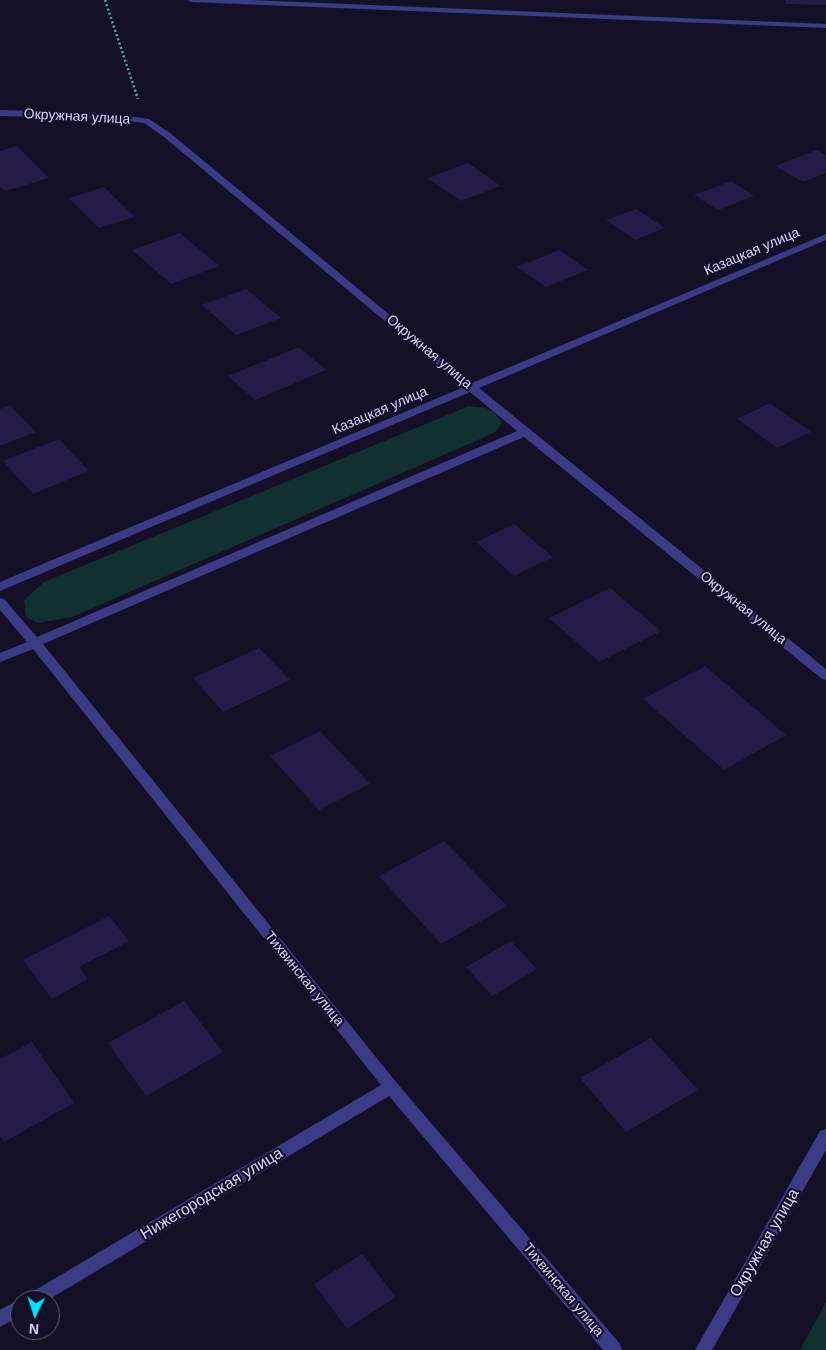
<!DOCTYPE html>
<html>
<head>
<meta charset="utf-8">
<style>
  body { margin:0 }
  #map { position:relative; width:826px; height:1350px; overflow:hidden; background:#130f26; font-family:Arial,sans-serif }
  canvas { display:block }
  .north { position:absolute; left:10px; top:1290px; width:50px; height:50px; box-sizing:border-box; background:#130f26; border:1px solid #625e7d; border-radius:50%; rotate:184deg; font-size:14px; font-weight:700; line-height:20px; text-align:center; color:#d9d4ff }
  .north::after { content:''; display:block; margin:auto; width:18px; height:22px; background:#00e5ff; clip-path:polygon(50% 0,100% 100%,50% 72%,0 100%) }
</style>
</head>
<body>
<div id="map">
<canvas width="826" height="1350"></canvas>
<div class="north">N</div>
</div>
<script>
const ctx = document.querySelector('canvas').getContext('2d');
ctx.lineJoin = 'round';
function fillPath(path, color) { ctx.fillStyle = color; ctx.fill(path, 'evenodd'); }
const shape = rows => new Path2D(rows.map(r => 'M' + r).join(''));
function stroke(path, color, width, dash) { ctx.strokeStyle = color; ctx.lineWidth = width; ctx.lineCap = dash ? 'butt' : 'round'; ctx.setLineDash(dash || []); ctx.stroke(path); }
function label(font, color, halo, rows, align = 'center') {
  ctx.font = font + ' Arial,sans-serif'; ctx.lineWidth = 4.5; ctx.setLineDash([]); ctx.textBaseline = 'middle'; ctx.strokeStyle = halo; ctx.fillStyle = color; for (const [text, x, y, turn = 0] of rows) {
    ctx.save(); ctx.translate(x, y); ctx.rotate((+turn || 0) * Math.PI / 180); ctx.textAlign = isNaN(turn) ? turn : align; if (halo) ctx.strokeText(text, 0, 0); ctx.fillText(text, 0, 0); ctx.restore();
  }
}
fillPath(shape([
  [469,406,486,408,495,413,502,423,495,432,478,440,72,617,38,623,26,617,24,600,44,582],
  [826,1302,826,1350,800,1350]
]), '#12302f');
fillPath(shape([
  [785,0,826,0,826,5,786,4],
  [17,146,49,178,5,191,0,187,0,151],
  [817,150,826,155,826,173,803,182,775,166],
  [468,163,501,186,461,201,427,178],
  [731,181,754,196,718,210,694,195],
  [104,187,135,217,99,228,69,198],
  [636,209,665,228,635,240,606,220],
  [180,233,219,266,171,284,132,250],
  [559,250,588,270,546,287,517,267],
  [246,289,281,318,236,335,202,305],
  [299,347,326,370,255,400,228,376],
  [770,403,811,432,777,448,737,419],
  [10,405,36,432,0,446,0,409],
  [59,439,89,471,33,494,3,461],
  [514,524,553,557,514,576,476,542],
  [610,588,661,631,599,662,549,618],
  [259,648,290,680,223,712,193,678],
  [705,666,786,735,724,770,643,699],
  [320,731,370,784,319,810,270,756],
  [444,841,507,906,441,944,379,876],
  [109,916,129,941,79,967,88,979,52,999,23,960],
  [511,941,537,969,492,996,466,967],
  [184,1001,223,1052,146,1096,108,1043],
  [651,1038,698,1090,626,1132,580,1078],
  [32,1042,74,1103,4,1142,0,1136,0,1059],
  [362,1254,396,1297,347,1329,314,1284]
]), '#241b47');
stroke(shape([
  [105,0,138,99]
]), '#2fb8b0', 2.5, [2, 2.5]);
fillPath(shape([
  [187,0,250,0,826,24,826,28,191,2,187,0],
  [0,110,107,113,149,119,170,133,472,383,826,234,826,240,479,388,826,669,826,680,822,679,524,437,43,644,396,1082,620,1344,622,1350,603,1350,389,1096,48,1300,25,1300,27,1295,381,1085,33,649,0,662,0,653,27,642,0,610,0,598,4,599,37,637,517,431,470,392,0,591,0,582,464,387,164,137,144,123,107,119,0,116,0,110],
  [826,1129,826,1150,712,1350,695,1350,820,1131,826,1129],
  [20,1299,22,1300,20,1300,20,1316,0,1327,0,1310,20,1299]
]), '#3d3a85');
label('14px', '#d9d4ff', '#130f26', [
  ["Окружная улица",77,117,3],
  ["Казацкая улица",752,252,-23],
  ["Окружная улица",429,352,40],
  ["Казацкая улица",380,411,-23],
  ["Окружная улица",743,608,39],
  ["Тихвинская улица",304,979,51],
  ["Тихвинская улица",563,1290,50]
]);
label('16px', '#d9d4ff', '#130f26', [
  ["Нижегородская улица",212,1194,-31],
  ["Окружная улица",765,1243,-60]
]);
</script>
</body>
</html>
